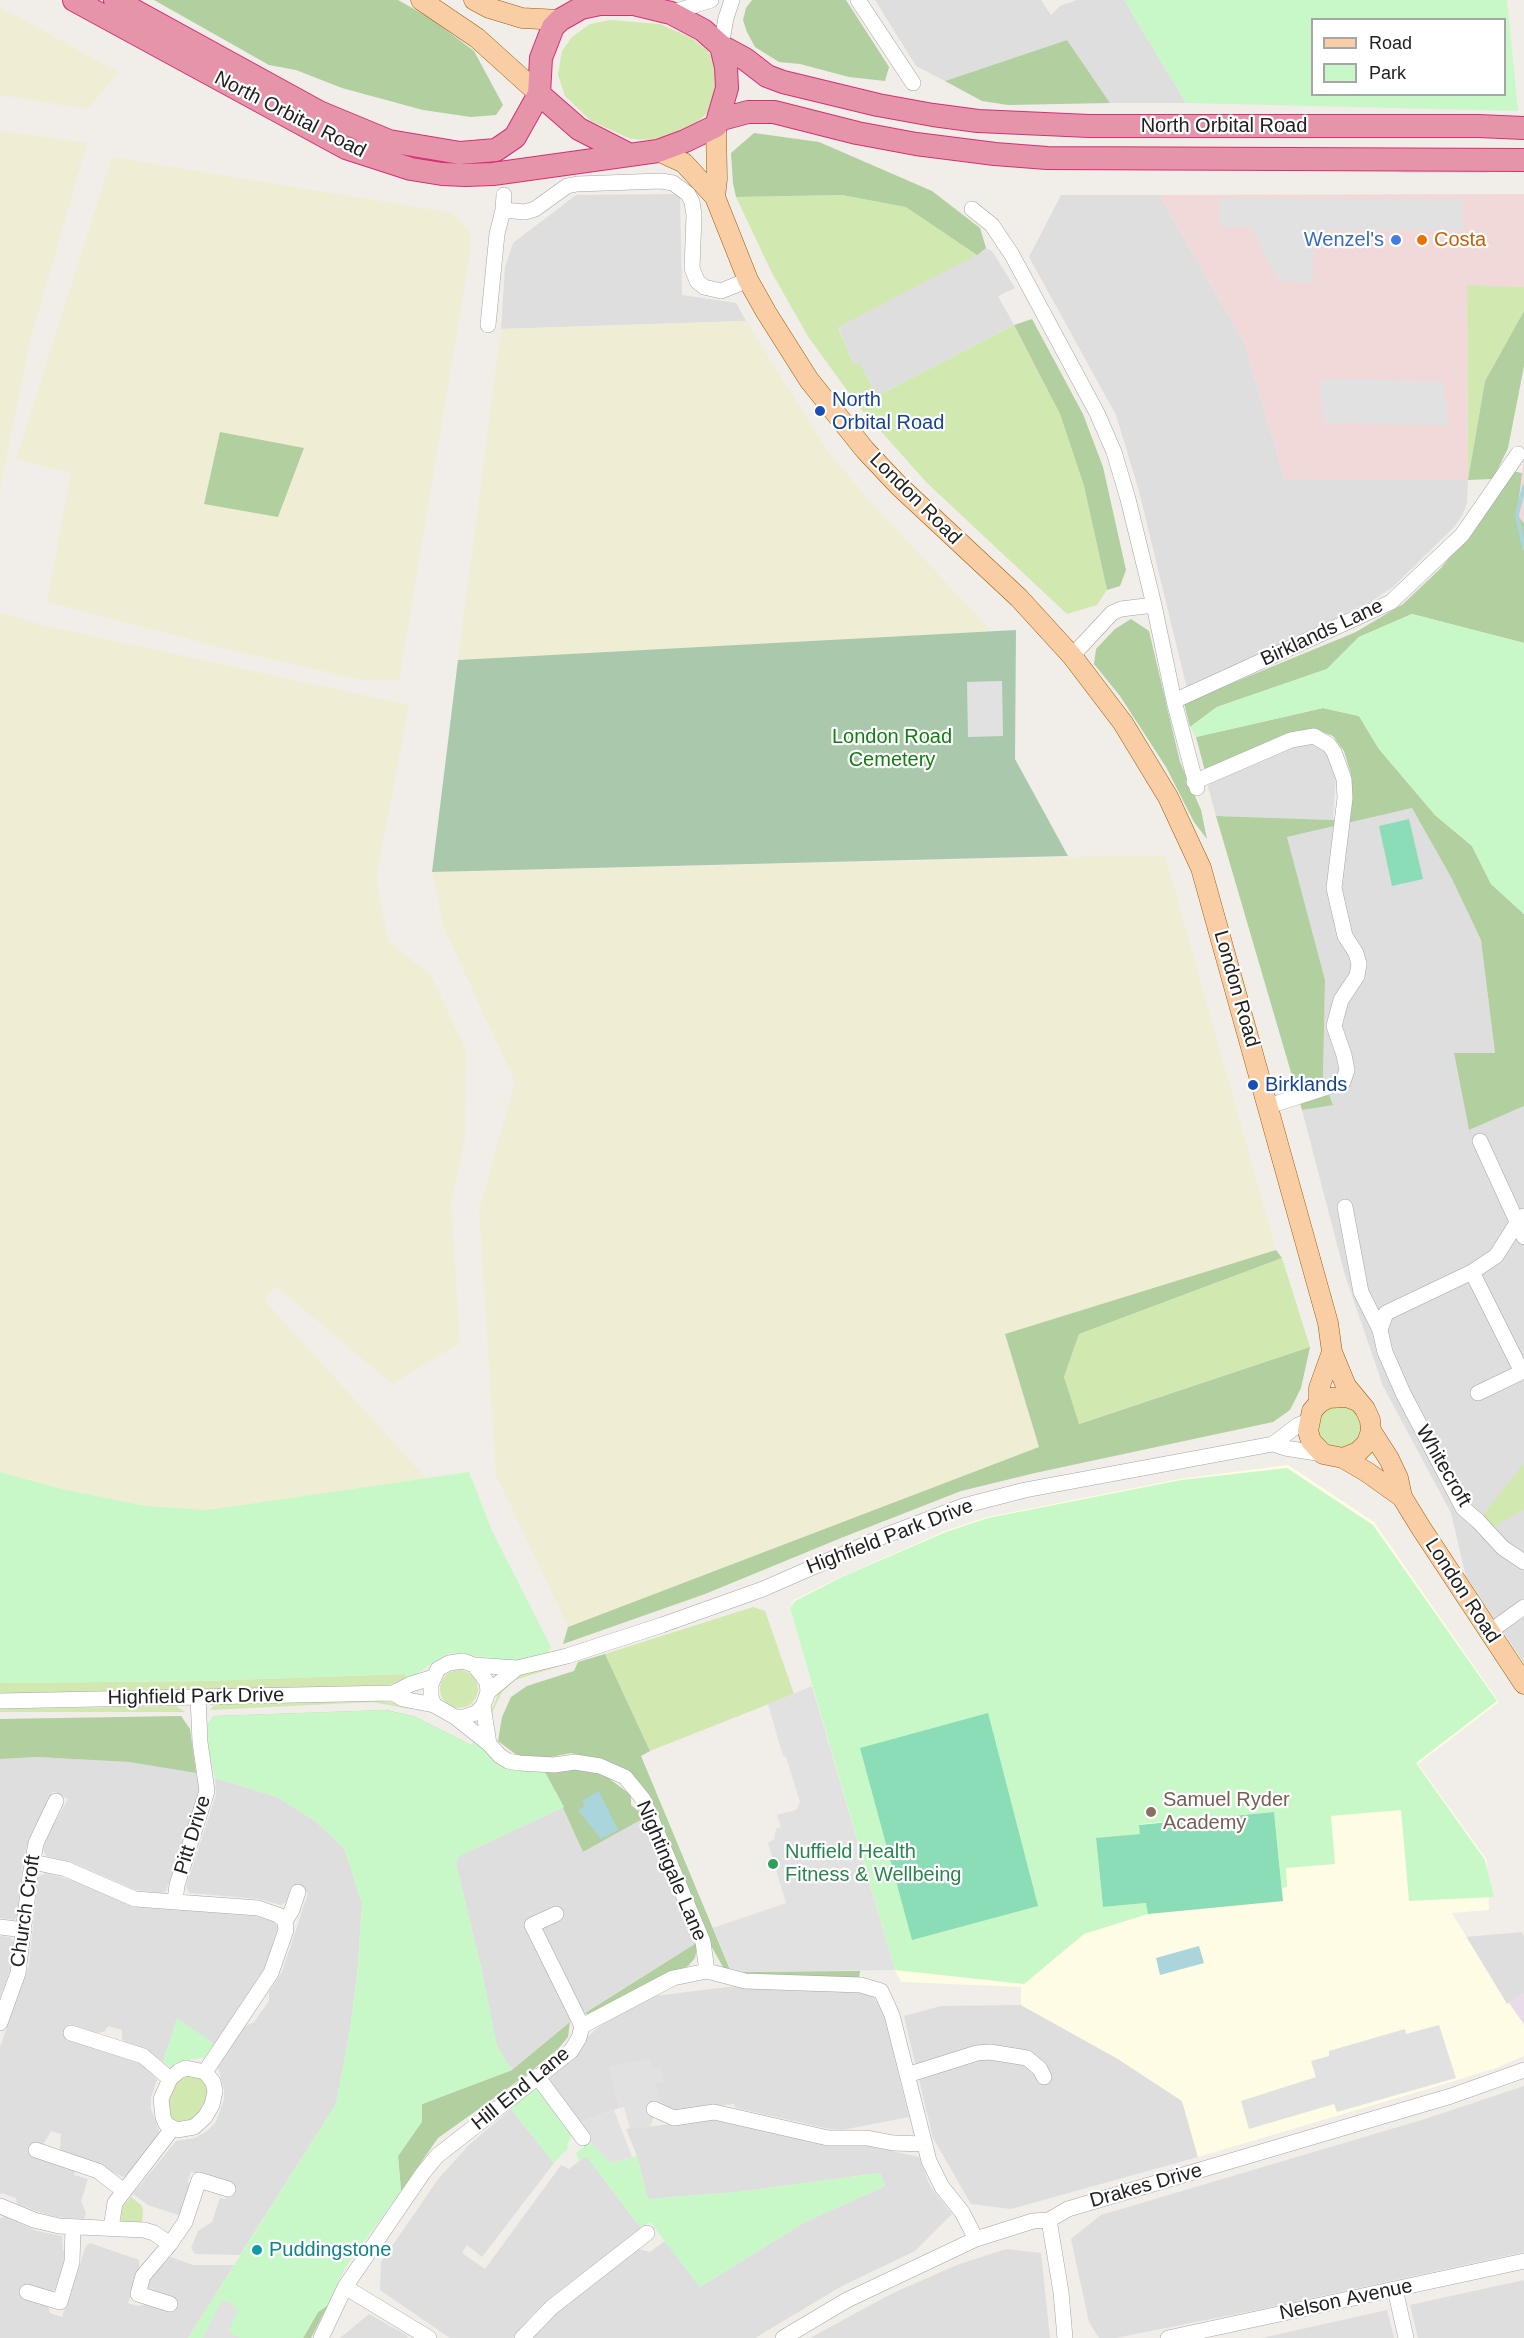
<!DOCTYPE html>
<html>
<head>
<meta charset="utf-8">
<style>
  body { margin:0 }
  #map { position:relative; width:1524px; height:2338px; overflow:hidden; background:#f1ede8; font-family:Arial,sans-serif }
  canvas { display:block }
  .legend { position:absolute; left:1311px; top:18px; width:195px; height:78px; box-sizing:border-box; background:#fff; border:2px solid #a6a6a6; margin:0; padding:8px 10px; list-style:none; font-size:18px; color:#212121 }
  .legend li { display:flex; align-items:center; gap:12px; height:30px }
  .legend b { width:30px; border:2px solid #a6a6a6 }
</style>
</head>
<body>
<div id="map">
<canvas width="1524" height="2338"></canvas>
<ul class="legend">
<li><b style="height:8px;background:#f9cea5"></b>Road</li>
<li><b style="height:16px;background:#c8f8c8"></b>Park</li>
</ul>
</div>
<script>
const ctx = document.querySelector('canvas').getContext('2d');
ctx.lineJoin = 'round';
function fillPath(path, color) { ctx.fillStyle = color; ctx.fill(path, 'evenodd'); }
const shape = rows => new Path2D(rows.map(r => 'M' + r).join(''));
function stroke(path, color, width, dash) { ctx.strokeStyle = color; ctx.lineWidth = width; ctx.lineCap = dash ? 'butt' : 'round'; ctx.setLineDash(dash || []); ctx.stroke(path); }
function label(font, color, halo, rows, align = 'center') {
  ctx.font = font + ' Arial,sans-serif'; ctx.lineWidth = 4.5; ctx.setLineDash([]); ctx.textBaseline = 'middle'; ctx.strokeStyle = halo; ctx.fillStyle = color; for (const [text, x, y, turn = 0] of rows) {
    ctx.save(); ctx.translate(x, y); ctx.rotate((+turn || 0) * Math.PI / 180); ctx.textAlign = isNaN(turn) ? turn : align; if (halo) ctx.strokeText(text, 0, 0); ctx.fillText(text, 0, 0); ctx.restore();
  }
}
fillPath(shape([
  [875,0,1041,0,1051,15,1060,6,1077,0,1124,0,1186,103,1110,103,1067,40,945,81,916,66],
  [680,194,682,295,736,303,746,321,501,329,505,267,513,243,576,195],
  [1061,195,1159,195,1244,342,1285,480,1468,480,1467,503,1463,514,1455,526,1393,587,1372,601,1187,689,1139,491,1116,415,1029,257],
  [986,248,992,251,1015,288,998,296,1014,325,877,396,860,364,854,365,838,326],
  [1315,742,1323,746,1336,775,1333,820,1216,816,1208,787,1216,775,1251,758],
  [1412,808,1452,879,1481,940,1495,1053,1454,1054,1469,1130,1524,1106,1524,1663,1466,1577,1451,1513,1383,1386,1345,1275,1302,1110,1333,1104,1323,1078,1325,980,1287,837],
  [37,1757,129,1762,196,1773,200,1793,166,1891,162,1893,136,1890,69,1861,46,1856,43,1849,50,1831,68,1799,53,1791,29,1839,23,1861,17,1917,14,1920,0,1918,0,1759],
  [215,1778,277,1797,315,1821,344,1848,362,1903,358,1966,351,2024,336,2104,240,2255,195,2254,191,2248,198,2231,212,2222,220,2198,225,2199,230,2184,191,2172,188,2181,190,2189,181,2216,148,2205,133,2194,176,2141,195,2138,207,2131,216,2122,224,2100,224,2090,218,2067,244,2027,254,2022,269,2001,269,1992,282,1972,308,1893,291,1887,286,1902,281,1905,258,1899,189,1893,186,1886,216,1795],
  [564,1807,583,1852,646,1817,698,1942,570,2022,512,2070,497,2047,480,1963,456,1864,459,1856],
  [46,1873,77,1882,133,1907,255,1916,274,1922,278,1927,265,1967,214,2044,177,2019,163,2062,148,2050,125,2042,122,2039,122,2030,108,2026,104,2032,97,2033,69,2024,65,2038,144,2065,157,2080,151,2097,151,2109,159,2131,158,2136,127,2175,123,2177,112,2172,110,2173,65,2154,60,2149,61,2134,51,2131,43,2145,75,2169,74,2175,88,2179,81,2201,86,2213,84,2219,57,2217,36,2211,17,2204,16,2198,2,2193,0,2194,0,2047,29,1965,38,1877],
  [1522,1932,1524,1937,1524,1993,1507,2004,1466,1937],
  [0,1936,10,1937,14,1943,10,1970,0,1998],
  [736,1986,869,1992,882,2008,909,2117,842,2130,829,2129,736,2108,734,2104,673,2112,660,2105,649,2059,610,2067,619,2108,579,2123,548,2082,548,2074,605,2021,646,1997],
  [1021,2005,1118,2059,1182,2101,1198,2157,1011,2209,971,2204,933,2138,904,2016,941,2006],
  [1524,2086,1524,2252,1262,2309,1115,2338,1099,2338,1089,2322,1071,2239,1101,2215,1425,2119],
  [511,2109,554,2163,482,2257,467,2245,462,2253,485,2269,561,2165,569,2169,586,2156,641,2228,550,2298,532,2315,513,2338,450,2338,380,2290,381,2262,439,2178,469,2145],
  [719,2119,827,2146,865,2145,919,2157,930,2186,952,2214,915,2251,842,2286,755,2338,533,2338,563,2307,639,2249,650,2252,665,2241,700,2287,805,2222,885,2186,880,2173,737,2192,648,2199,637,2156,626,2129],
  [5,2217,37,2231,62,2236,63,2251,66,2251,65,2267,58,2288,51,2292,25,2284,21,2297,48,2306,50,2313,62,2317,86,2246,90,2243,139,2260,139,2270,128,2303,138,2306,147,2304,150,2291,146,2284,160,2263,163,2265,171,2257,193,2265,234,2265,188,2338,0,2338,0,2218],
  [1006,2249,1041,2253,1050,2338,810,2338,891,2294,957,2265],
  [1524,2280,1524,2338,1418,2338,1410,2305],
  [1387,2310,1394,2338,1262,2338],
  [369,2314,408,2336,407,2338,340,2338]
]), '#dfdede');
fillPath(shape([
  [1524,194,1524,287,1467,286,1468,480,1285,480,1244,342,1159,195],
  [1524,457,1524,523,1517,515]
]), '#f1d9da');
fillPath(shape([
  [1524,1993,1524,2024,1509,2003]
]), '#eadbe8');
fillPath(shape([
  [1288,1465,1374,1522,1499,1702,1418,1764,1487,1860,1489,1910,1452,1913,1507,2004,1509,2003,1524,2025,1524,2056,1496,2068,1448,2083,1198,2157,1182,2101,1118,2059,1021,2005,1021,1987,901,1982,895,1970,790,1608,794,1600,843,1576,945,1531,987,1517,1180,1479]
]), '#fefce4');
fillPath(shape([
  [0,7,118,72,88,109,0,95],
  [0,131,87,143,30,341,0,488],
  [112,157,453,213,469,230,471,247,399,680,362,680,227,649,47,602,71,473,16,459],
  [746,321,829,453,870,501,992,632,458,660,501,329],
  [0,612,41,625,409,705,376,879,388,941,431,975,466,1051,465,1138,451,1203,460,1343,392,1384,276,1286,264,1300,426,1478,207,1510,146,1506,62,1489,0,1472],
  [1165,855,1276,1250,1006,1334,1039,1447,568,1627,496,1475,479,1210,515,1082,443,926,432,872]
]), '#efeed5');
fillPath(shape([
  [610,20,660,24,692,38,707,50,718,66,716,104,698,122,675,134,652,140,631,139,591,121,565,96,558,75,562,51,572,37,590,24],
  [842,195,907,207,977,255,838,327,854,365,860,363,877,396,1014,325,1060,414,1084,486,1107,590,1097,605,1067,614,927,483,860,408,809,338,772,273,736,197],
  [1467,285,1524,287,1524,311,1485,381,1468,480],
  [1282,1258,1310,1347,1078,1424,1064,1377,1079,1334],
  '1317 1426a22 22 0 1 1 44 0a22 22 0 1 1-44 0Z',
  [1524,1463,1524,1510,1486,1531,1478,1521],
  [753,1607,765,1611,794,1694,650,1751,605,1654],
  [561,1663,563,1665,515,1680,502,1692,493,1711,492,1719,489,1716,499,1692,518,1676],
  '440 1689a19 19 0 1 1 38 0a19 19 0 1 1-38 0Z',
  [405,1674,408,1680,387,1685,307,1689,0,1694,0,1683,202,1681],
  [374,1700,402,1704,410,1707,410,1709,373,1702,210,1710,214,1705,224,1704],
  [176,1706,185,1712,0,1712,0,1709],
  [195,2075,203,2078,210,2092,200,2116,183,2124,171,2120,166,2105,171,2087,184,2076],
  [131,2197,141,2205,143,2209,142,2224,121,2221,122,2208]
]), '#d1e9b1');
fillPath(shape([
  [154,0,398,0,430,18,474,51,503,105,496,115,471,117,423,110,342,88,296,70,269,65],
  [752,0,846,0,889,67,885,81,849,77,800,64,779,62,755,47,747,32,743,20,746,8],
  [1067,40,1110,103,1008,105,982,101,945,81],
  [754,133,819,142,932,191,980,228,986,248,977,255,906,207,842,195,736,197,733,183,731,153],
  [1524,311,1524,366,1508,448,1493,479,1468,480,1485,381],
  [1032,319,1083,414,1103,467,1126,570,1120,586,1107,590,1084,486,1060,414,1014,325],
  [220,432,304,448,278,517,204,504],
  [1512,471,1522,473,1517,515,1524,523,1524,643,1412,614,1359,637,1327,669,1217,707,1190,727,1184,703,1356,632,1403,604,1441,568,1490,506],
  [1131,619,1149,631,1180,762,1201,810,1207,839,1194,822,1166,767,1120,696,1094,664,1096,649,1115,629],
  [1323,708,1359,716,1379,749,1435,815,1472,846,1491,884,1524,914,1524,1106,1469,1130,1454,1053,1495,1053,1481,940,1452,879,1412,808,1287,837,1325,980,1323,1078,1333,1105,1302,1110,1216,816,1333,820,1350,813,1351,774,1344,751,1333,736,1317,730,1205,771,1196,737],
  [1276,1250,1282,1258,1079,1334,1064,1377,1079,1424,1310,1347,1301,1388,1290,1410,1273,1422,1035,1473,961,1491,841,1538,705,1594,563,1644,568,1627,1039,1447,1005,1334],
  [605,1654,650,1751,641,1756,731,1972,860,1971,859,1979,727,1974,710,1944,645,1794,608,1763,571,1753,541,1759,518,1756,498,1741,502,1717,511,1697,527,1686,574,1671,578,1662],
  [386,1710,413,1716,471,1745,476,1740,493,1761,505,1768,545,1772,571,1766,589,1769,607,1777,631,1795,631,1805,646,1817,583,1852,556,1792,207,1725,214,1716],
  [181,1716,190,1729,196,1773,129,1762,37,1757,0,1759,0,1719],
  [698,1942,695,1958,688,1966,644,1985,592,2016,585,2013],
  [570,2022,568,2037,558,2049,525,2076,438,2138,401,2191,398,2156,421,2122,422,2104,512,2070],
  [328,2305,311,2338,303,2338,318,2312]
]), '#b1cf9f');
fillPath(shape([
  [1016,630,1015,759,1068,856,432,872,458,660]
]), '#aac9ac');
fillPath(shape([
  [1124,0,1507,0,1518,111,1186,103],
  [1312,20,1504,20,1504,94,1312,94],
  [1412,614,1524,643,1524,914,1491,884,1472,846,1435,815,1379,749,1359,716,1323,708,1196,737,1190,727,1217,707,1327,669,1359,637],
  [1287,1468,1373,1525,1497,1701,1416,1763,1485,1860,1494,1897,1409,1901,1401,1810,1331,1816,1335,1864,1286,1868,1287,1887,1282,1888,1274,1812,1140,1824,1140,1834,1096,1839,1103,1907,1147,1903,1148,1914,1084,1934,1024,1984,895,1970,790,1608,795,1601,844,1576,946,1532,988,1518,1181,1480],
  [0,1472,62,1489,146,1506,207,1510,469,1472,492,1531,551,1647,548,1654,514,1661,451,1653,438,1659,408,1680,405,1674,202,1681,0,1683],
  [385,1710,413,1716,471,1745,476,1740,493,1761,505,1768,545,1772,564,1807,459,1856,456,1864,480,1963,497,2047,512,2070,422,2104,422,2122,398,2156,401,2191,345,2268,328,2305,318,2312,303,2338,188,2338,336,2104,351,2024,358,1966,362,1904,344,1848,315,1821,277,1797,215,1778,209,1750,207,1725,214,1716],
  [177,2018,214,2044,204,2058,187,2060,170,2067,163,2062],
  [535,2089,540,2090,561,2122,572,2134,567,2145,569,2147,554,2163,511,2109,531,2090],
  [590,2142,611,2163,637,2156,648,2199,737,2192,880,2173,885,2186,805,2222,700,2287,650,2222,641,2228,586,2156,579,2161,576,2153]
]), '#c8f8c8');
fillPath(shape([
  [1409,819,1423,879,1392,886,1379,826],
  [988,1713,1038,1906,912,1940,860,1748],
  [1274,1812,1283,1901,1148,1914,1146,1903,1103,1907,1096,1838,1140,1834,1139,1825]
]), '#8addb6');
fillPath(shape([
  [1380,167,1501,168,1487,173,1403,173],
  [1220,198,1463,200,1463,230,1315,231,1312,283,1278,281,1251,227,1219,227],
  [1320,379,1443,381,1448,426,1323,423],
  [1002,681,1003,736,968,737,967,682],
  [812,1686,895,1970,731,1972,713,1928,786,1903,768,1843,774,1839,776,1829,781,1827,777,1815,796,1810,800,1802,786,1757,783,1756,768,1704],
  [1439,2025,1456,2078,1337,2112,1334,2104,1249,2129,1241,2101,1316,2077,1311,2061,1329,2056,1329,2051,1405,2029,1406,2034],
  [649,2058,651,2068,661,2067,664,2082,655,2084,660,2105,649,2128,630,2129,624,2107,619,2108,610,2067],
  [614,2110,632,2157,611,2163,590,2142,579,2123],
  [221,2301,228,2301,238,2310,228,2331,240,2338,203,2338]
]), '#e1e1e1');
fillPath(shape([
  [599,1791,618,1830,601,1839,578,1810,585,1806,582,1801],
  [1199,1946,1204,1963,1160,1975,1156,1958]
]), '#abd5dd');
stroke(shape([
  [1524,487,1517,515,1524,548]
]), '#abd5dd', 4);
const minor = shape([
  [858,0,913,83],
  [671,13,711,0],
  [721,46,726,18,732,0],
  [972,209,992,225,1012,255,1097,413,1114,452,1128,499,1154,605,1174,701,1197,788],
  [503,210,525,212,535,209,567,186,577,184,661,181,673,183,688,194,692,202,694,215,692,268,697,281,704,287,721,291,748,280],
  [488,325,497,234,503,210,504,195],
  [1072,656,1112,613,1121,609,1154,605],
  [1174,701,1391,602,1462,535,1518,454],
  [1194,782,1291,740,1314,736,1329,745,1334,752,1344,779,1345,798,1334,888,1345,936,1356,953,1359,964,1357,976,1341,1000,1334,1026,1344,1055,1347,1070,1343,1082,1269,1106],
  [1480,1141,1524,1237],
  [1345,1207,1361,1292,1380,1330],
  [1524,1216,1517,1223,1496,1256,1472,1272,1386,1313,1380,1330,1385,1352,1403,1393,1463,1508,1478,1521,1503,1548,1524,1562],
  [1472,1272,1522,1372],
  [1478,1393,1524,1371],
  [1273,1444,1285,1448,1323,1454],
  [1489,1632,1524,1607],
  [474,1665,517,1668,567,1656,662,1625,763,1589,884,1536,963,1506,1025,1490,1273,1444,1298,1425,1309,1421],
  [488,1692,517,1668],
  [393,1693,403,1699,434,1705,455,1717,464,1717,476,1713,483,1706,488,1692,487,1682,474,1665,463,1661,449,1663,438,1669,431,1684,431,1697,434,1705],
  [0,1701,393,1693,411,1684,434,1677],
  [483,1706,489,1744],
  [455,1717,489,1744,500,1756,508,1761,519,1763,554,1765,575,1762,600,1766,625,1777,643,1799,703,1942,707,1971],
  [33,1862,66,1869,135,1899,258,1908,278,1915,285,1921],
  [175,1901,177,1885,207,1791,200,1742,198,1697],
  [556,1914,532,1925,582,2026],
  [0,1927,24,1930],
  [0,2023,18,1973,30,1876,36,1843,56,1801],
  [71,2033,143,2056,170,2079],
  [186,2068,205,2072,213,2082,215,2091,212,2105,205,2117,194,2127,177,2130,166,2124,163,2117,161,2099,170,2079,179,2071,186,2068],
  [205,2072,271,1973,286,1930,285,1921,292,1910,298,1892],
  [907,2075,977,2053,990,2052,1027,2058,1040,2069,1044,2077],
  [537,2076,583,2138],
  [654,2109,674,2118,714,2112,828,2138,867,2138,893,2143,924,2144],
  [36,2150,98,2171,124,2191],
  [0,2206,34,2220,59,2226,144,2230,154,2233,170,2244,185,2222,199,2180,228,2189],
  [1049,2220,1061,2292,1065,2338],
  [111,2228,115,2203,172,2129],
  [170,2244,143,2276,138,2294,170,2304],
  [345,2287,429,2338],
  [1395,2289,1406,2338],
  [27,2292,60,2302,72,2262,73,2227],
  [321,2338,345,2287,423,2173,437,2156,571,2051,579,2038,582,2026,673,1978,707,1971,745,1981,861,1985,881,1991,892,2015,929,2161,942,2187,962,2212,976,2239],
  [522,2338,552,2307,647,2233],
  [783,2338,847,2300,976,2239,1033,2221,1049,2220,1068,2209,1451,2096,1524,2070],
  [1168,2338,1524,2261]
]);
const major = shape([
  [421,0,477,38,539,94],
  [474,0,489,8,522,18,560,20],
  [658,151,684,163,715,197,748,280,766,312,809,380,865,450,899,486,1019,598,1072,656,1123,723,1168,797,1201,868,1328,1323,1332,1352,1346,1386,1365,1409,1370,1420,1371,1431,1367,1443,1358,1452,1343,1458,1323,1454,1311,1441,1308,1431,1312,1411,1319,1403,1328,1398,1347,1397,1357,1401],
  [715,197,717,179,716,126],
  [1319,1403,1319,1388,1332,1352],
  [1371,1431,1389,1459,1398,1478,1402,1497,1421,1528,1524,1684],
  [1343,1458,1367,1472,1402,1497]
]);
const highway = shape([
  [74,0,346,148,411,169,442,174,466,175,493,174,658,151,685,141,716,126,727,88,726,67,721,46,703,30,671,13,634,4,600,4,581,8,560,20,553,27,541,58,539,94,579,129,628,154],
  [115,0,319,112,389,141,460,153,496,150,515,137,539,94],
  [721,46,745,59,767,76,783,82,878,105,933,115,978,121,1089,126,1478,126,1524,128],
  [718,120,748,112,774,112,857,133,916,144,995,154,1047,158,1524,160]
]);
stroke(minor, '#a5a5a5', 16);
stroke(major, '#995c05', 21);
stroke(highway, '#d62f75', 24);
stroke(minor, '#fff', 15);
stroke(major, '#f9cea5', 20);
stroke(highway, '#e594a9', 22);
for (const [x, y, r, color] of [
  [1396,240,6,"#3f7fe0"],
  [1422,240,6,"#e8710a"],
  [820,411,6,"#1a4fb4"],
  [1253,1085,6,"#1a4fb4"],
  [1151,1812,6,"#8d6e63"],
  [773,1864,6,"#2e9e5b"],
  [257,2250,6,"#0f9aa8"]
]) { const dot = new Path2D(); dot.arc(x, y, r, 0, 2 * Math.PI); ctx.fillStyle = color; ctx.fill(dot); stroke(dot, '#fff', 2); }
label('20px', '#212121', '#fff', [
  ["North Orbital Road",290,115,27],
  ["North Orbital Road",1224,126],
  ["London Road",915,499,45],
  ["Birklands Lane",1322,633,-25],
  ["London Road",1236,989,74],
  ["Whitecroft",1443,1466,60],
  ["Highfield Park Drive",890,1537,-21],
  ["London Road",1462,1591,57],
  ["Highfield Park Drive",196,1697,-1],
  ["Pitt Drive",193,1835,-73],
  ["Nightingale Lane",671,1871,67],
  ["Church Croft",26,1911,-82],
  ["Hill End Lane",521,2089,-39],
  ["Drakes Drive",1146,2186,-16],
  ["Nelson Avenue",1346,2300,-12]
]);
label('20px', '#366cbe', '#fff', [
  ["Wenzel's",1384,240]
], 'right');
label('20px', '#c56008', '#fff', [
  ["Costa",1434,240]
], 'left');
label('20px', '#164399', '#fff', [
  ["North",832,400],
  ["Orbital Road",832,423],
  ["Birklands",1265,1085]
], 'left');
label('20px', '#107e10', '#fff', [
  ["London Road",892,737],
  ["Cemetery",892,760]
]);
label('20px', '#785e54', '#fff', [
  ["Samuel Ryder",1163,1800],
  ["Academy",1163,1823]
], 'left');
label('20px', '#27864d', '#fff', [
  ["Nuffield Health",785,1852],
  ["Fitness & Wellbeing",785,1875]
], 'left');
label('20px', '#0d838f', '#fff', [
  ["Puddingstone",269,2250]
], 'left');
</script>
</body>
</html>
